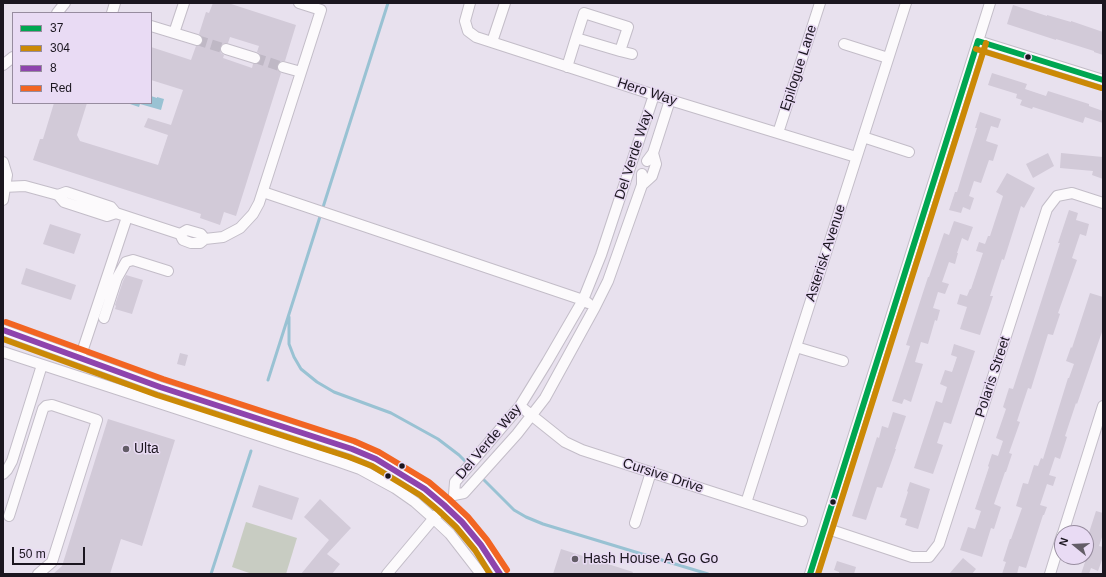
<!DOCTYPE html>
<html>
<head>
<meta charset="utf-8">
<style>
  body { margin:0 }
  #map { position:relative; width:1106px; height:577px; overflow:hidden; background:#e8e1ee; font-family:Helvetica,sans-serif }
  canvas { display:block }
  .frame { position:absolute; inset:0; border:4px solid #1b161f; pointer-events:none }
  .legend { position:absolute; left:12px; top:12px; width:140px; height:92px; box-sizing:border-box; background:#e9dbf4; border:1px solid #978c9f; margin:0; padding:5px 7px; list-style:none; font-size:12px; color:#1b161f }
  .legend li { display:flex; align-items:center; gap:8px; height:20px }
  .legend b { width:20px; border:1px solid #978c9f }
  .north { position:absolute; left:1054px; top:525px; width:40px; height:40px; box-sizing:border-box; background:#e9dbf4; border:1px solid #978c9f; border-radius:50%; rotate:288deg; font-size:11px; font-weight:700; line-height:16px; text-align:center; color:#1b161f }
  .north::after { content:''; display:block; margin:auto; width:14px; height:18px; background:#635d67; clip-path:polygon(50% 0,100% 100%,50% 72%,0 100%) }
  .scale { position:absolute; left:12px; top:547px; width:73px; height:18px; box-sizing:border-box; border:2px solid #1b161f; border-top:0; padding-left:5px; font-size:12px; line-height:14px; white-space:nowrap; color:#1b161f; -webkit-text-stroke:3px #e9dbf4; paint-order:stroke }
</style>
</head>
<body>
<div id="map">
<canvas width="1106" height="577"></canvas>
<div class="frame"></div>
<ul class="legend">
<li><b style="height:5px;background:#00a651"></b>37</li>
<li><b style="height:5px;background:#cb8906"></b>304</li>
<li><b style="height:5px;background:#8e44ad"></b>8</li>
<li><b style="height:5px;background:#f26522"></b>Red</li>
</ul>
<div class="north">N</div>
<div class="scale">50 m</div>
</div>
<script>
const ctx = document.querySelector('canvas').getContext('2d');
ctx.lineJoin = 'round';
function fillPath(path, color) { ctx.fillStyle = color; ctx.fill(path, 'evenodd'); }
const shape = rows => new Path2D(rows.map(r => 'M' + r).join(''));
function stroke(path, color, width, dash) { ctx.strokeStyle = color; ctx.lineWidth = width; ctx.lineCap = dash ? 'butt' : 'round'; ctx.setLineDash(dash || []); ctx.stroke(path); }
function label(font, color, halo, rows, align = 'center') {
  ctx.font = font + ' Helvetica,sans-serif'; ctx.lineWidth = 3; ctx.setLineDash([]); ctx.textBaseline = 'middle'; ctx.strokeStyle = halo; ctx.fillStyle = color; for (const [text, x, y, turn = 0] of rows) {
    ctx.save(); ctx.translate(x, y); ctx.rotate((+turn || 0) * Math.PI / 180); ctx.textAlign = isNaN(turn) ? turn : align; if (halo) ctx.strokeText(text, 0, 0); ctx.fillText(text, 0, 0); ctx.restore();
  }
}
fillPath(shape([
  [246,522,297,538,286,574,252,574,232,567]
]), '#c8ccc2');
fillPath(shape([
  [151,96,157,98,157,97,164,99,161,110,140,104,139,107,130,104,131,103,151,103]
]), '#99c2d3');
stroke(shape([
  [289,317,289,344,294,357,301,369,317,382,334,392,391,413,438,439,459,455,466,462],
  [268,380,388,3],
  [483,479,514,510,526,517,543,524,708,574],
  [211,574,251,451]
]), '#99c2d3', 3);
fillPath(shape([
  [213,3,228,3,296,25,285,61,281,61,277,65,277,69,281,73,236,216,224,212,220,225,200,218,201,214,33,160,40,139,43,139,54,103,87,103,77,135,80,141,158,165,168,135,144,127,148,118,171,125,183,90,151,80,151,47,191,60,196,46,201,45,203,42,203,38,199,34,206,12,209,13],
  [230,37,259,46,257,52,259,53,261,56,261,60,260,62,257,64,253,64,252,68,223,58,224,55,221,53,220,47,222,44,228,43],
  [1013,5,1047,16,1047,15,1071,22,1071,21,1103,32,1103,55,1094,52,1094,51,1056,39,1056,40,1007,24],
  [992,73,1027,84,1025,89,1046,96,1048,91,1089,104,1089,106,1103,111,1103,123,1085,117,1083,123,1033,107,1032,109,1020,105,1022,100,1016,98,1017,94,988,85],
  [980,112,1001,119,998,128,991,126,986,141,998,145,993,161,989,160,981,183,974,181,969,196,974,198,970,210,963,207,961,213,949,210,955,192,957,192,969,153,977,128,975,128],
  [1048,153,1054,166,1033,178,1026,164],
  [1061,153,1103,157,1103,179,1092,175,1093,171,1060,168],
  [1007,173,1035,188,1024,208,1021,206,1004,260,1002,259,990,296,993,296,980,335,960,329,967,307,957,304,960,294,967,296,970,289,971,289,983,253,976,251,979,242,985,244,988,236,990,236,1003,196,996,192],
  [1069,210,1078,213,1076,220,1089,224,1086,236,1080,234,1072,258,1077,260,1058,313,1060,314,1053,335,1048,334,1031,389,1028,388,1017,421,1020,422,1009,453,1012,454,1006,472,1005,472,994,504,1001,507,994,529,991,528,982,557,960,550,968,527,975,529,981,511,975,509,989,467,988,466,992,454,998,456,1003,441,996,438,1006,409,1003,407,1009,388,1013,389,1060,243,1058,243],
  [954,221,973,227,968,241,962,238,957,253,958,253,955,264,949,262,942,282,949,284,945,294,938,292,933,308,940,310,937,321,935,320,928,344,921,342,915,362,923,364,911,402,904,399,902,404,892,401,910,346,906,345,928,277,929,277,944,233,949,235],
  [50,224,81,234,74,254,43,244],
  [26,268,76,285,71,300,21,284],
  [126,275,143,280,132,314,115,309,116,306,115,305,123,281],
  [1090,293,1103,297,1103,329,1077,404,1076,403,1065,436,1067,437,1060,459,1055,457,1049,475,1056,477,1053,486,1047,484,1040,505,1047,507,1044,515,1043,515,1026,568,1019,566,1017,574,1002,574,1006,562,1003,561,1010,539,1011,539,1022,508,1016,506,1023,483,1028,484,1034,465,1038,466,1041,458,1043,459,1068,378,1069,378,1074,364,1066,361,1071,347,1072,348],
  [954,344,975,351,951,424,944,422,937,443,943,445,933,474,914,468,936,401,942,403,947,387,940,384,945,370,952,372,957,357,951,355],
  [180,353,188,355,185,366,177,364],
  [893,412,906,416,895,449,896,449,882,488,877,487,866,520,852,516,877,437,879,438,882,426,888,428],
  [108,419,175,440,142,546,121,539,110,574,53,574,62,566],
  [910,482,930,489,918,529,905,525,907,519,900,517,908,492,907,491],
  [259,485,299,498,292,520,252,507],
  [320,499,351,528,327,554,340,564,332,574,301,574,329,540,304,517],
  [1096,511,1103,513,1103,534,1099,546,1103,547,1103,557,1098,571,1091,568,1089,574,1081,574,1088,553,1086,552,1086,542],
  [561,549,633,572,632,574,553,574],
  [963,558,976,569,972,574,949,574],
  [837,561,856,567,854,574,839,574,839,572,834,570]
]), '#d2cad8');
stroke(shape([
  [197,40,226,49],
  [255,58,283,67]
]), '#bfb8c5', 10, [10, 5]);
const minor = shape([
  [470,3,465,21,468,31,476,37,670,100,856,157],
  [57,13,65,3],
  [112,13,115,3],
  [151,26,174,33,184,3],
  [174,33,197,40],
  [978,41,1103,80],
  [492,42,505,3],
  [844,44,888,58],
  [226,49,255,58],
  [620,51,632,54],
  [3,65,13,57],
  [283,67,301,72],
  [567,67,576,38,584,13,628,27,620,51,576,38],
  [778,133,820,3],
  [863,137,909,152],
  [647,161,653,153,670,100],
  [3,162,7,175,3,200],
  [642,185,652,176,656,164,653,153],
  [3,187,25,186,58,195,64,202,107,216,116,213],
  [263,192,583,300,588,303],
  [58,195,66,192,111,207,116,213,180,234,183,240,191,243,200,243,205,239,223,237,240,228,253,214,259,203,321,10,299,3],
  [180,234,187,230,201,234,205,239],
  [104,318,117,278,126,262,133,260,168,271],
  [3,330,160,387,352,449,376,459,403,475,425,489,444,505,462,522,481,545,500,574],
  [796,347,843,361],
  [3,352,337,461,360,469,395,488,415,502,433,518,450,534,481,574],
  [80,358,127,217],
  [520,406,565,442,582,450,802,521],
  [3,474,7,470,12,461,42,365],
  [454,495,455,482,520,406,547,362,583,300,601,255,654,95],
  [454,495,464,493,517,434,545,398,595,307,608,281,642,185,642,174],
  [746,503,906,3],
  [9,516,43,409,46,406,52,405,97,420,52,562,38,574],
  [635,523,651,472],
  [825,528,912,557,929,557,939,544,1047,209,1057,196,1072,193,1103,203],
  [1063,533,1103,406],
  [387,574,449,500],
  [810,574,990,3],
  [1050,574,1062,535]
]);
stroke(minor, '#c3bdc8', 12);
stroke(minor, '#fcfafc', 10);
stroke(shape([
  [978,41,1103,80],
  [810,574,978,41]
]), '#00a651', 6);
stroke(shape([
  [976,49,1101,88],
  [3,339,157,395,349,457,372,466,420,495,439,511,456,527,475,550,490,574],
  [818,574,986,43]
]), '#cb8906', 6);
stroke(shape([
  [3,330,160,387,352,449,376,459,425,489,444,505,462,522,481,545,500,574]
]), '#8e44ad', 6);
stroke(shape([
  [6,322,163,379,354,441,379,452,429,482,449,499,468,517,487,540,507,570]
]), '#f26522', 6);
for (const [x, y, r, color] of [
  [1028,57,3.5,"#1b161f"],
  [126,449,4,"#635d67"],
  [402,466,3.5,"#1b161f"],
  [388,476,3.5,"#1b161f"],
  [833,502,3.5,"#1b161f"],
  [575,559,4,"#635d67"]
]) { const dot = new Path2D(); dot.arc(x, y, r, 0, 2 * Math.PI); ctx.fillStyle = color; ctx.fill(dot); stroke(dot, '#e9dbf4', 1.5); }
label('14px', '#1b161f', '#e9dbf4', [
  ["Epilogue Lane",799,68,-72],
  ["Hero Way",647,92,18],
  ["Del Verde Way",634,155,-72],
  ["Asterisk Avenue",826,253,-72],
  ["Polaris Street",993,377,-72],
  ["Del Verde Way",489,442,-50],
  ["Cursive Drive",663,476,18]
]);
label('14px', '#1b161f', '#e9dbf4', [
  ["Ulta",134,449],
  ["Hash House A Go Go",583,559]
], 'left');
</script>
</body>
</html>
